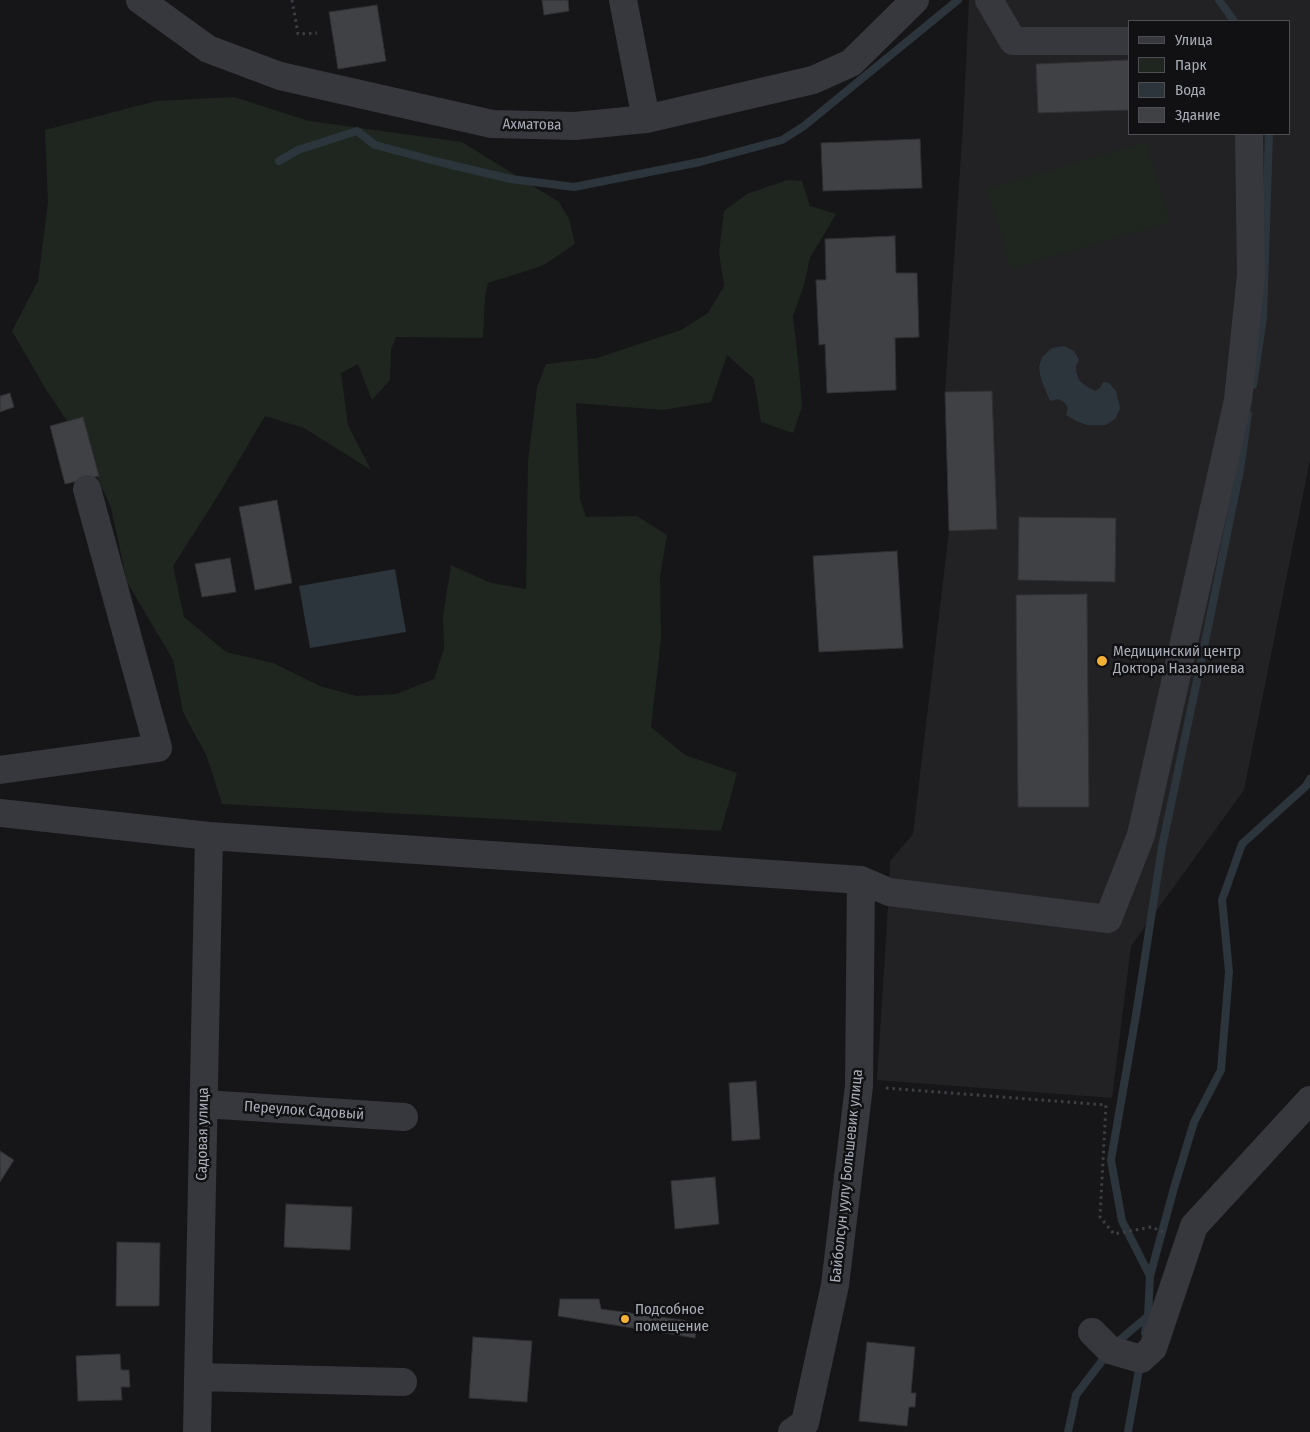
<!DOCTYPE html>
<html>
<head>
<meta charset="utf-8">
<style>
  body { margin:0 }
  #map { position:relative; width:1310px; height:1432px; overflow:hidden; background:#161618; font-family:"Fira Sans Condensed",sans-serif }
  canvas { display:block }
  .legend { position:absolute; left:1128px; top:20px; width:162px; height:115px; box-sizing:border-box; background:#111113; border:1px solid #4d4f55; margin:0; padding:6px 9px; list-style:none; font-size:15px; color:#a8adb8 }
  .legend li { display:flex; align-items:center; gap:10px; height:25px }
  .legend b { width:25px; border:1px solid #4d4f55 }
</style>
</head>
<body>
<div id="map">
<canvas width="1310" height="1432"></canvas>
<ul class="legend">
<li><b style="height:6px;background:#37383d"></b>Улица</li>
<li><b style="height:14px;background:#1e261f"></b>Парк</li>
<li><b style="height:14px;background:#2c353c"></b>Вода</li>
<li><b style="height:14px;background:#404145"></b>Здание</li>
</ul>
</div>
<script>
const ctx = document.querySelector('canvas').getContext('2d');
ctx.lineJoin = 'round';
function fillPath(path, color) { ctx.fillStyle = color; ctx.fill(path, 'evenodd'); }
const shape = rows => new Path2D(rows.map(r => 'M' + r).join(''));
function stroke(path, color, width, dash) { ctx.strokeStyle = color; ctx.lineWidth = width; ctx.lineCap = dash ? 'butt' : 'round'; ctx.setLineDash(dash || []); ctx.stroke(path); }
function label(font, color, halo, rows, align = 'center') {
  ctx.font = font + ' "Fira Sans Condensed",sans-serif'; ctx.lineWidth = 5; ctx.setLineDash([]); ctx.textBaseline = 'middle'; ctx.strokeStyle = halo; ctx.fillStyle = color; for (const [text, x, y, turn = 0] of rows) {
    ctx.save(); ctx.translate(x, y); ctx.rotate((+turn || 0) * Math.PI / 180); ctx.textAlign = isNaN(turn) ? turn : align; if (halo) ctx.strokeText(text, 0, 0); ctx.fillText(text, 0, 0); ctx.restore();
  }
}
fillPath(shape([
  [969,0,1310,0,1310,460,1244,790,1131,946,1112,1098,877,1080,889,892,890,861,913,834,949,531,945,392,963,125],
  [1129,21,1289,21,1289,134,1129,134]
]), '#222225');
fillPath(shape([
  [234,97,309,121,462,142,559,202,569,219,575,244,542,266,488,283,485,296,483,338,396,337,391,350,390,380,372,400,358,364,341,373,348,425,371,470,304,428,265,416,219,494,173,566,184,617,226,652,273,663,320,686,356,696,396,694,434,679,444,649,443,617,451,565,491,583,526,589,528,461,537,388,546,364,597,358,681,330,708,313,724,286,719,253,724,211,747,194,787,180,802,181,810,206,836,214,810,258,804,285,793,316,799,369,802,407,793,433,761,422,754,379,727,355,711,402,662,410,576,403,580,499,586,517,637,516,667,535,660,576,661,639,651,727,685,755,737,773,721,831,222,804,207,757,183,712,173,660,127,582,111,508,82,443,45,388,12,331,38,281,48,202,45,130,156,101],
  [1146,142,1170,222,1011,269,987,189]
]), '#1e261f');
fillPath(shape([
  [1064,346,1074,351,1079,360,1076,366,1076,372,1079,380,1086,386,1095,391,1100,388,1103,382,1109,383,1116,391,1120,408,1116,418,1106,425,1087,425,1076,421,1066,415,1068,408,1064,402,1058,399,1050,401,1041,379,1039,367,1042,357,1052,348],
  [395,569,406,632,310,648,299,586]
]), '#2c353c');
stroke(shape([
  [1219,0,1234,21],
  [279,161,298,150,357,131,375,145,443,163,511,179,574,187,700,162,782,140,804,126,958,0],
  [1253,385,1263,318,1269,134],
  [1150,1276,1122,1221,1111,1160,1136,1015,1162,847,1203,652,1240,470,1248,414],
  [1145,1333,1148,1316,1150,1276,1174,1188,1194,1122,1221,1070,1229,972,1222,900,1242,844,1306,786,1310,779],
  [1115,1344,1148,1316],
  [1068,1432,1076,1395,1108,1353],
  [1128,1432,1140,1364]
]), '#2c353c', 8);
const building = shape([
  [542,0,568,0,569,11,544,15,542,0],
  [377,5,386,61,338,69,329,12,377,5],
  [1129,60,1129,110,1038,113,1036,64,1129,60],
  [920,139,922,188,823,191,821,143,920,139],
  [895,236,896,273,917,273,919,337,895,338,896,390,827,393,825,344,819,345,816,280,826,280,825,239,895,236],
  [992,391,997,529,949,531,945,392,992,391],
  [10,393,14,407,0,412,0,396,10,393],
  [83,417,99,476,65,484,50,426,83,417],
  [277,500,292,583,255,590,239,507,277,500],
  [1019,517,1116,518,1115,582,1018,580,1019,517],
  [897,551,903,648,819,652,813,556,897,551],
  [230,558,236,592,202,597,195,564,230,558],
  [1087,594,1089,807,1018,807,1016,595,1087,594],
  [756,1081,760,1139,732,1141,729,1083,756,1081],
  [0,1151,14,1160,0,1182,0,1151],
  [715,1177,719,1224,675,1229,671,1181,715,1177],
  [286,1204,352,1207,350,1250,284,1247,286,1204],
  [117,1242,160,1243,159,1306,116,1306,117,1242],
  [560,1299,599,1299,601,1309,697,1322,695,1338,558,1316,560,1299],
  [473,1337,532,1341,527,1402,469,1398,473,1337],
  [867,1342,915,1347,911,1393,916,1393,915,1407,909,1407,907,1426,859,1421,867,1342],
  [120,1354,121,1370,129,1370,130,1387,121,1387,122,1400,78,1401,76,1356,120,1354]
]);
fillPath(building, '#404145');
stroke(building, '#303034', 1);
stroke(shape([
  [292,0,298,34,317,33],
  [886,1088,1106,1105,1100,1217,1114,1234,1151,1227,1164,1232]
]), '#3d3f44', 3, [2.5, 4]);
stroke(shape([
  [140,0,208,49,280,76,492,124,575,126,646,119,813,80,851,63,915,0],
  [623,0,646,119],
  [989,0,1013,41,1129,41],
  [0,770,158,748,87,489],
  [0,813,209,836,861,880,889,892,1108,919,1141,835,1238,400,1251,275,1249,134],
  [204,1104,404,1117],
  [1092,1332,1110,1350,1141,1359,1153,1348,1194,1226,1310,1100],
  [198,1377,403,1382],
  [197,1432,209,836],
  [792,1432,805,1423,835,1285,859,1086,861,880]
]), '#37383d', 28);
for (const [x, y, r, color] of [
  [1102,661,6,"#f2b134"],
  [625,1319,5,"#f2b134"]
]) { const dot = new Path2D(); dot.arc(x, y, r, 0, 2 * Math.PI); ctx.fillStyle = color; ctx.fill(dot); stroke(dot, '#111113', 2); }
label('15px', '#a8adb8', '#111113', [
  ["Ахматова",532,125,1],
  ["Переулок Садовый",304,1111,4],
  ["Садовая улица",203,1134,-89],
  ["Байболсун уулу Большевик улица",847,1176,-84]
]);
label('15px', '#a8adb8', '#111113', [
  ["Медицинский центр",1113,652],
  ["Доктора Назарлиева",1113,669],
  ["Подсобное",635,1310],
  ["помещение",635,1327]
], 'left');
</script>
</body>
</html>
